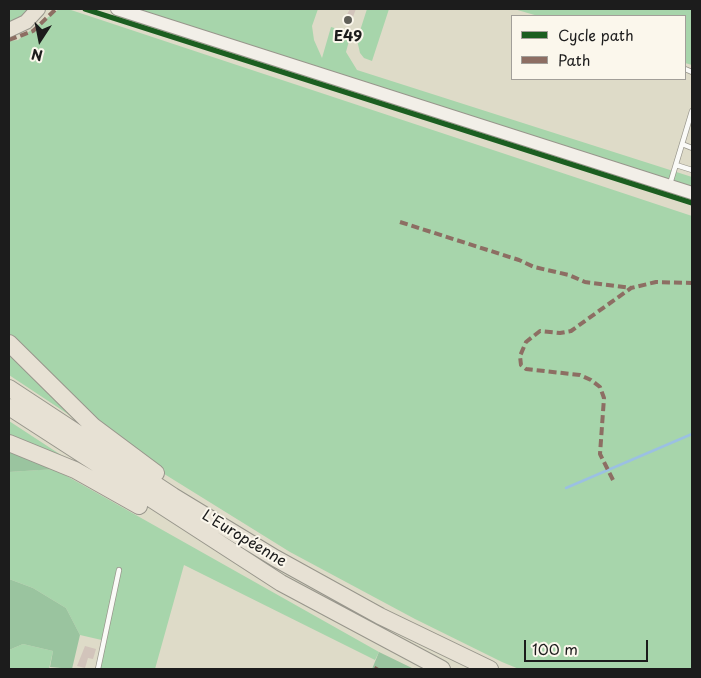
<!DOCTYPE html>
<html>
<head>
<meta charset="utf-8">
<style>
  body { margin:0 }
  #map { position:relative; width:701px; height:678px; overflow:hidden; background:#dedbc8; font-family:"Playpen Sans",sans-serif }
  canvas { display:block }
  .frame { position:absolute; inset:0; border:10px solid #1c1c1c; pointer-events:none }
  .legend { position:absolute; left:511px; top:15px; width:175px; height:65px; box-sizing:border-box; background:#fbf7ec; border:1px solid #a29f99; margin:0; padding:6px 9px; list-style:none; font-size:15px; color:#1c1c1c }
  .legend li { display:flex; align-items:center; gap:10px; height:25px }
  .legend b { width:25px; border:1px solid #a29f99 }
  .north { position:absolute; left:15px; top:15px; width:50px; height:50px; -webkit-text-stroke:4px #fbf7ec; paint-order:stroke; rotate:191deg; font-size:14px; font-weight:700; line-height:20px; text-align:center; color:#1c1c1c }
  .north::after { content:''; display:block; margin:auto; width:18px; height:22px; background:#1c1c1c; clip-path:polygon(50% 0,100% 100%,50% 72%,0 100%) }
  .scale { position:absolute; left:524px; top:640px; width:124px; height:22px; box-sizing:border-box; border:2px solid #1c1c1c; border-top:0; padding-left:6px; font-size:15px; line-height:18px; white-space:nowrap; color:#1c1c1c; -webkit-text-stroke:4px #fbf7ec; paint-order:stroke }
</style>
</head>
<body>
<div id="map">
<canvas width="701" height="678"></canvas>
<div class="frame"></div>
<ul class="legend">
<li><b style="height:6px;background:#1b5e20"></b>Cycle path</li>
<li><b style="height:6px;background:#8d6e63"></b>Path</li>
</ul>
<div class="north">N</div>
<div class="scale">100 m</div>
</div>
<script>
const ctx = document.querySelector('canvas').getContext('2d');
ctx.lineJoin = 'round';
function fillPath(path, color) { ctx.fillStyle = color; ctx.fill(path, 'evenodd'); }
const shape = rows => new Path2D(rows.map(r => 'M' + r).join(''));
function stroke(path, color, width, dash) { ctx.strokeStyle = color; ctx.lineWidth = width; ctx.lineCap = dash ? 'butt' : 'round'; ctx.setLineDash(dash || []); ctx.stroke(path); }
function label(font, color, halo, rows, align = 'center') {
  ctx.font = font + ' "Playpen Sans",sans-serif'; ctx.lineWidth = 4; ctx.setLineDash([]); ctx.textBaseline = 'middle'; ctx.strokeStyle = halo; ctx.fillStyle = color; for (const [text, x, y, turn = 0] of rows) {
    ctx.save(); ctx.translate(x, y); ctx.rotate((+turn || 0) * Math.PI / 180); ctx.textAlign = isNaN(turn) ? turn : align; if (halo) ctx.strokeText(text, 0, 0); ctx.fillText(text, 0, 0); ctx.restore();
  }
}
fillPath(shape([
  [9,9,32,9,9,25],
  [59,9,68,9,692,216,692,669,519,669,502,662,415,619,290,552,153,467,77,405,9,337,9,41,18,40],
  [133,9,318,9,312,26,314,40,322,58,331,27,351,33,346,52,357,70,692,177,692,188],
  [367,9,389,9,372,61,364,58,360,53,357,40],
  [514,9,692,9,692,65,685,63,685,16,538,16],
  [9,348,98,434,9,375],
  [9,421,61,455,56,470,379,652,375,660,184,565,155,669,100,669,106,641,80,635,66,608,33,588,9,579,9,472,54,469,9,452],
  [23,644,53,651,49,669,9,669,9,650]
]), '#a7d5ab');
fillPath(shape([
  [9,452,56,469,9,472],
  [9,579,33,588,66,608,80,635,72,669,50,667,53,651,23,644,9,650],
  [379,652,414,669,372,669]
]), '#9ac49f');
stroke(shape([
  [566,488,692,434]
]), '#9bc0e2', 2.5);
fillPath(shape([
  [350,9,356,9,351,22,344,20],
  [85,646,96,649,93,659,88,658,85,668,77,666]
]), '#d2c4bb');
const lane = shape([
  [685,69,692,72],
  [682,144,692,148],
  [676,165,692,170],
  [670,184,692,111],
  [98,669,119,570]
]);
const secondary = shape([
  [117,9,692,193]
]);
const primary = shape([
  [9,30,26,22,38,9]
]);
const highway = shape([
  [9,343,93,426,156,473],
  [9,388,173,496,275,558,380,616,490,669],
  [9,407,281,583,442,669],
  [9,443,75,470,139,506]
]);
stroke(lane, '#98968c', 6);
stroke(secondary, '#98968c', 14);
stroke(primary, '#98968c', 16);
stroke(highway, '#98968c', 18);
stroke(lane, '#fafaf7', 4.5);
stroke(secondary, '#f2efe8', 12);
stroke(primary, '#e7e1d4', 14);
stroke(highway, '#e7e1d4', 16);
stroke(shape([
  [9,40,33,31,56,9],
  [400,222,519,260,534,267,569,275,585,282,631,288],
  [613,480,600,454,604,398,600,387,591,380,580,375,526,369,521,365,520,356,526,342,540,331,560,333,571,331,631,288,656,282,692,283],
  [376,669,377,667]
]), '#8d6e63', 4, [8, 4]);
stroke(shape([
  [85,9,692,203]
]), '#1b5e20', 5);
for (const [x, y, r, color] of [
  [348,20,5,"#605f58"]
]) { const dot = new Path2D(); dot.arc(x, y, r, 0, 2 * Math.PI); ctx.fillStyle = color; ctx.fill(dot); stroke(dot, '#fbf7ec', 2); }
label('bold 15px', '#1c1c1c', '#fbf7ec', [
  ["E49",348,37]
]);
label('15px', '#1c1c1c', '#fbf7ec', [
  ["L'Européenne",244,539,31]
]);
</script>
</body>
</html>
